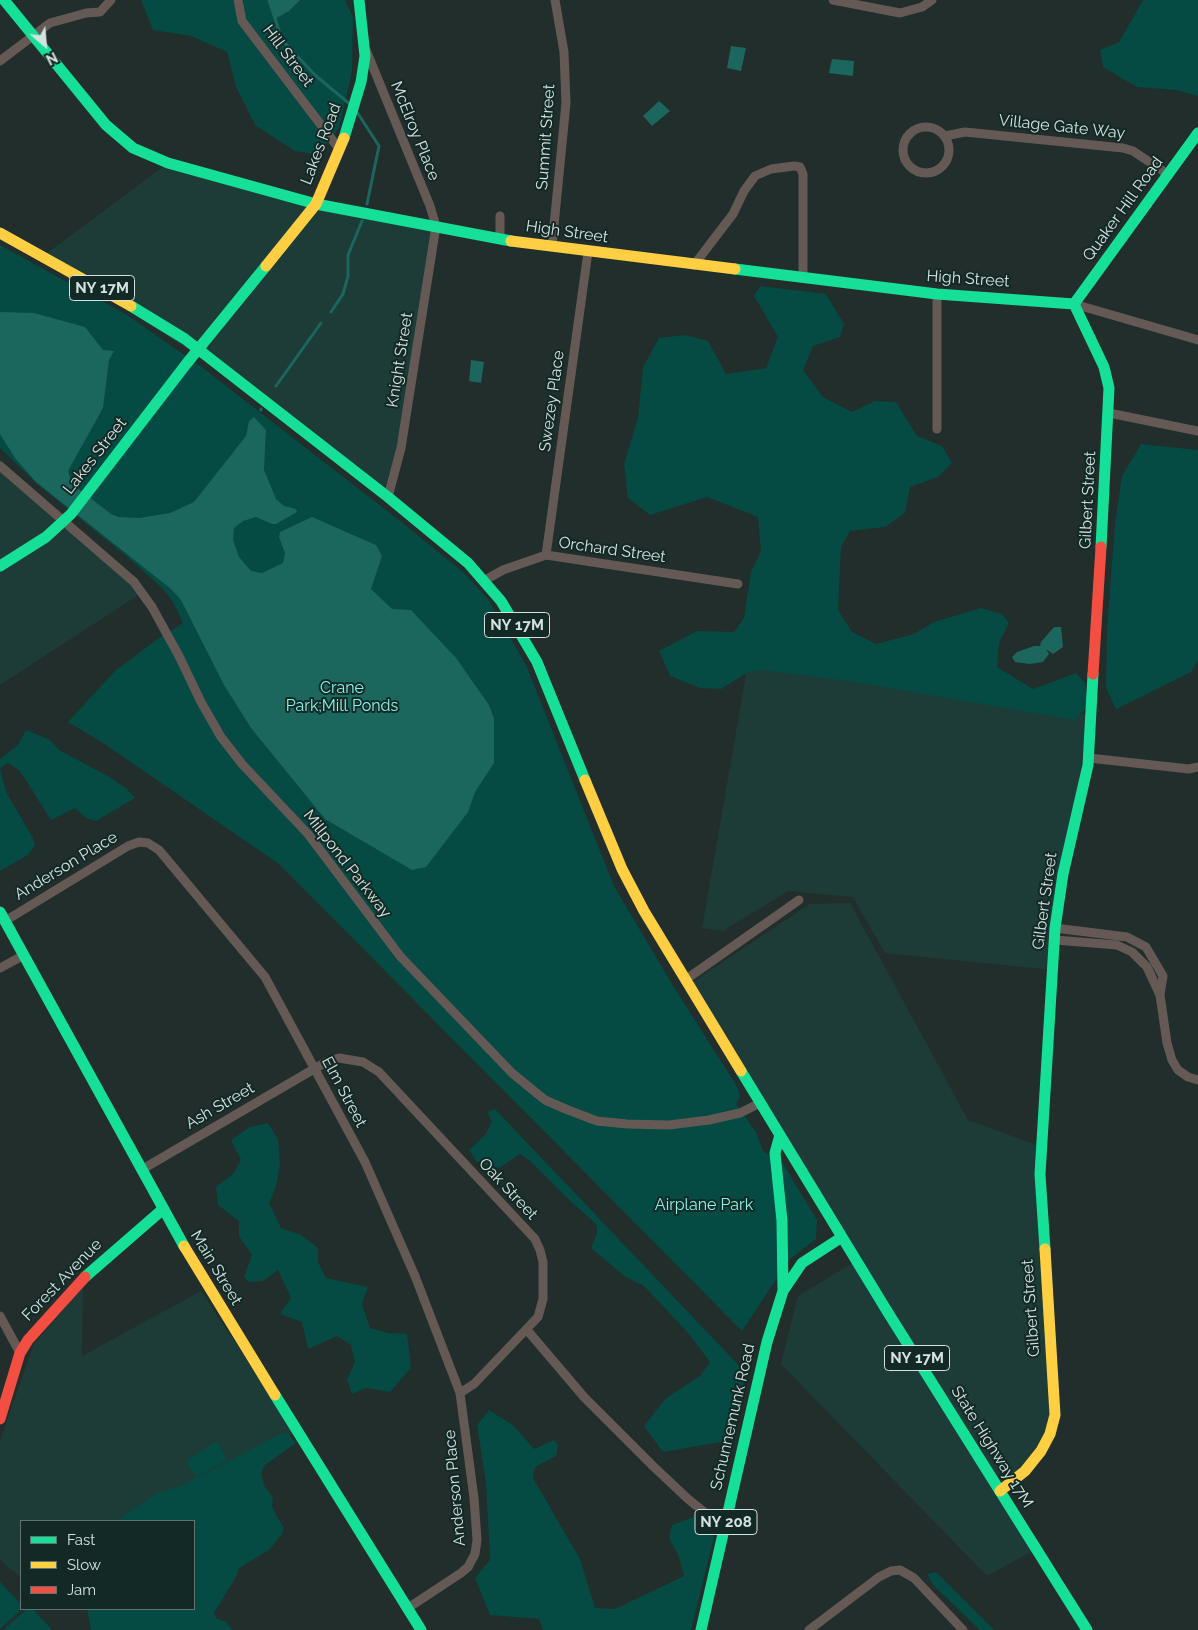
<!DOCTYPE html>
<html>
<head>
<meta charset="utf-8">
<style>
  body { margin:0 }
  #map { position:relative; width:1198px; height:1630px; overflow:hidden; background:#212e2c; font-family:Raleway,sans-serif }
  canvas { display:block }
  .legend { position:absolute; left:20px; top:1520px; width:175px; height:90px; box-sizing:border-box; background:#122926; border:1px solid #607370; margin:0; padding:6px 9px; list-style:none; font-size:15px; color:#d5e2e0 }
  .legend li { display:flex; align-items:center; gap:10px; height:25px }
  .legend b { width:25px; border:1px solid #607370 }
  .north { position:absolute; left:20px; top:20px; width:50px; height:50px; -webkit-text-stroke:4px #122926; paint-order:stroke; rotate:153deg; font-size:14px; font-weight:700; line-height:20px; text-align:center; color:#d5e2e0 }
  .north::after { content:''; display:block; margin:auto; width:18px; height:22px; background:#d5e2e0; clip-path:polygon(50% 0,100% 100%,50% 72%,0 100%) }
</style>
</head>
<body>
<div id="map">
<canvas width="1198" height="1630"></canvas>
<ul class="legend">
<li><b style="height:6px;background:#16e098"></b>Fast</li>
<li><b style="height:6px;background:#ffcf43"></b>Slow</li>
<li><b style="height:6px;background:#f24e42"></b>Jam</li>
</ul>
<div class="north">N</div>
</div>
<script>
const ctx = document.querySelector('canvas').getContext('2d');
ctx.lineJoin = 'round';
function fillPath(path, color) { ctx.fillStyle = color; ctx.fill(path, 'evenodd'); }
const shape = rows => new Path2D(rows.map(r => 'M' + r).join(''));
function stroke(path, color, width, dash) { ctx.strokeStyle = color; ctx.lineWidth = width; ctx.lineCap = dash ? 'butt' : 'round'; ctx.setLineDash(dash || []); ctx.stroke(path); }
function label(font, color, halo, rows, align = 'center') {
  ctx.font = font + ' Raleway,sans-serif'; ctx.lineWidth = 4; ctx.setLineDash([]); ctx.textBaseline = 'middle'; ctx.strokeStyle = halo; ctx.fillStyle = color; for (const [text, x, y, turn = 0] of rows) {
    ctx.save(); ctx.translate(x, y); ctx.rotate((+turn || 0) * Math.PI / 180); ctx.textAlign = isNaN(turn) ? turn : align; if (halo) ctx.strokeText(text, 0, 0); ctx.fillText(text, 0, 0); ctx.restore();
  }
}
fillPath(shape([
  [168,163,436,226,388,497,257,394,43,256],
  [0,459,122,569,143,592,0,685],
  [748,663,1088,715,1053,970,885,953,853,897,788,891,723,931,702,928],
  [850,903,968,1120,1042,1147,1050,1435,1000,1491,1036,1549,987,1576,781,1364,798,1296,856,1261,688,985,810,904],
  [83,1287,82,1356,201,1291,295,1433,136,1521,21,1521,21,1578,0,1560,0,1440,34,1344]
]), '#1e3c37');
fillPath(shape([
  [141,0,269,0,275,19,289,11,300,0,345,0,353,17,352,72,339,128,318,155,295,151,256,126,236,87,227,52,191,36,153,30],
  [1143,0,1198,0,1198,96,1176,90,1137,87,1103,67,1100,50,1119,42],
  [0,245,127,315,203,368,399,520,463,572,488,599,526,665,614,886,675,989,738,1088,740,1097,736,1104,756,1132,763,1151,784,1165,817,1220,816,1239,789,1260,742,1331,279,864,103,743,68,722,116,670,159,638,183,623,173,602,163,589,131,560,37,484,0,448],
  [760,286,826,294,844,324,840,337,813,346,803,370,823,397,852,412,875,401,896,402,917,436,942,446,952,463,938,477,910,487,905,513,885,527,850,531,841,547,838,610,852,632,876,644,914,634,934,622,981,608,1002,614,1009,623,999,643,997,667,1033,689,1076,673,1085,683,1087,707,1075,720,849,681,762,670,748,672,721,689,700,688,670,676,659,651,697,631,734,632,744,618,751,572,761,551,758,517,707,497,650,515,628,498,624,464,638,418,643,367,659,338,685,335,708,341,726,374,766,368,778,337,754,296],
  [1141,444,1198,450,1198,660,1191,672,1116,709,1106,688,1107,629,1115,524,1122,476],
  [26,730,50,740,59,750,106,775,126,788,135,798,96,821,86,818,75,808,51,820,20,771,8,763,0,768,0,759,18,745],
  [0,769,6,792,33,838,35,845,28,855,0,871],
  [495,1109,746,1373,731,1432,721,1442,663,1452,644,1426,666,1398,700,1376,710,1362,689,1334,644,1286,624,1276,591,1248,597,1233,596,1224,567,1198,530,1161,520,1154,499,1168,477,1162,469,1150,485,1135,492,1122,487,1112],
  [268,1123,278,1139,280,1164,276,1187,269,1203,281,1228,301,1235,318,1248,318,1262,326,1278,368,1287,362,1304,370,1328,389,1333,407,1334,411,1368,390,1392,366,1388,352,1394,347,1379,355,1362,351,1345,337,1336,308,1349,302,1322,280,1314,291,1298,278,1270,263,1281,249,1282,244,1277,252,1255,239,1236,239,1221,218,1205,216,1187,233,1174,241,1160,231,1140,250,1127],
  [489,1410,514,1426,534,1449,554,1440,558,1445,556,1456,535,1467,533,1478,580,1559,595,1608,615,1609,684,1576,679,1557,669,1538,672,1525,694,1517,714,1537,691,1630,543,1630,539,1619,490,1615,475,1578,490,1560,486,1483,477,1425],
  [287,1433,296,1443,265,1465,261,1474,265,1487,273,1497,272,1506,277,1517,284,1528,282,1534,269,1550,239,1568,237,1575,214,1613,216,1618,226,1622,233,1630,91,1630,87,1609,194,1609,194,1521,117,1521,157,1493,181,1486,278,1435],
  [217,1441,227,1460,196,1477,186,1461],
  [936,1572,994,1630,980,1630,933,1585,927,1574],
  [0,1582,21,1604,22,1609,0,1629],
  [27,1609,33,1609,52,1630,3,1630]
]), '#054a43');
fillPath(shape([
  [269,0,300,0,289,11,275,19],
  [731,46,746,48,741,71,727,68],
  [832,59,854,61,853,76,829,73],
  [659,101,670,111,652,126,643,116],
  [0,312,34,313,85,327,103,350,114,351,109,360,103,408,68,471,72,484,111,514,119,517,140,518,170,513,194,502,246,436,249,421,254,417,266,430,264,470,276,499,284,506,296,509,297,512,276,524,272,524,256,517,243,521,234,528,233,540,239,557,251,571,262,573,283,563,285,553,279,537,280,532,312,517,376,545,382,556,371,589,392,609,411,610,456,658,489,705,494,719,494,763,475,792,468,812,426,867,412,870,325,819,251,728,224,685,181,600,171,589,36,482,15,458,0,434],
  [471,360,484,362,481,383,469,381],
  [1054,627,1061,627,1063,647,1053,654,1046,649,1049,654,1043,662,1030,664,1015,662,1012,657,1017,652,1034,646,1040,646,1041,642]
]), '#1b665d');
stroke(shape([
  [269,0,282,40,316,76,351,105],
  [357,112,379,146,367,204],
  [331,312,343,294,348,276,348,255,362,221],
  [276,386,321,323],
  [261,410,261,409]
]), '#1b665d', 3);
stroke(shape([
  [238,0,242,21,340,150],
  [833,0,900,13,922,7,932,0],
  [366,50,430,206,436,226,401,448,388,497],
  [0,61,50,23,86,13,100,12,111,0],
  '903 150a23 23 0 1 1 46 0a23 23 0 1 1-46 0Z',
  [945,136,965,132,1123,148,1133,151,1169,175],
  [500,216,500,239],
  [552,246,566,103,564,52,555,0],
  [694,265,733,214,744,191,755,176,771,169,794,166,800,167,803,174,803,278],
  [1074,304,1198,340],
  [1109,413,1198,431],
  [937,429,937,294],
  [0,466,134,582,152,607,179,656,201,702,221,737,242,764,308,834,400,956,512,1073,545,1100,568,1110,597,1121,627,1124,669,1125,709,1120,740,1113,760,1103],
  [546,555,588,252],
  [485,580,503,570,546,555,738,584],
  [1089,758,1189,769,1198,767],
  [5,921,128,846,139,842,148,843,159,850,265,977,365,1162,415,1276,460,1393,474,1498,477,1540,475,1554,468,1567,461,1573,408,1608],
  [1055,928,1127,937,1146,947,1163,976,1160,995,1167,1043,1172,1060,1178,1070,1188,1077,1198,1080],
  [1055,940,1117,945,1132,952,1147,967,1160,995],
  [0,968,24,955],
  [685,980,799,900],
  [141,1170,326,1062,339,1058,363,1062,379,1072,535,1239,540,1250,543,1262,543,1299,538,1317,474,1384,460,1393],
  [0,1316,20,1353],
  [527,1330,584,1397,654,1467,688,1499,724,1528],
  [809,1630,879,1577,891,1571,900,1570,914,1578,963,1630]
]), '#645955', 9);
stroke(shape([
  [4,0,106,125,133,148,168,163,316,204,511,241],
  [344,138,361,82,365,56,359,0],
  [735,269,937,294,1074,304],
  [1074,304,1198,133],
  [1074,304,1104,367,1109,388,1101,547],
  [131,306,185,339,388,497,468,563,501,601,537,662,585,780],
  [0,566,46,537,71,514,187,363,266,266],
  [0,912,184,1246],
  [741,1071,887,1311,1087,1630],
  [780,1135,775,1153,782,1221,783,1291],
  [1045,1249,1040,1174,1055,928,1063,874,1088,765,1093,674],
  [85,1277,162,1210],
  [275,1395,421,1630],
  [701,1630,767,1342,783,1291,802,1263,842,1237]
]), '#16e098', 11);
stroke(shape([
  [0,233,131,306],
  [511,241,735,269],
  [266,266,316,204,344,138],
  [585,780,622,869,644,911,741,1071],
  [184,1246,275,1395],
  [1000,1491,1025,1471,1041,1451,1050,1434,1055,1415,1045,1249]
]), '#ffcf43', 11);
stroke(shape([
  [1093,674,1101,547],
  [0,1419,20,1353,28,1340,85,1277]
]), '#f24e42', 11);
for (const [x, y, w] of [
  [102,288,65],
  [517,625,65],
  [917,1358,65],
  [726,1522,62]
]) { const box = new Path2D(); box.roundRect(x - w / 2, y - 12.5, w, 25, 4); ctx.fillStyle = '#122926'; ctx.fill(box); stroke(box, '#d5e2e0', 1); }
label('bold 15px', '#d5e2e0', null, [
  ["NY 17M",102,288],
  ["NY 17M",517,625],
  ["NY 17M",917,1358],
  ["NY 208",726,1522]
]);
label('16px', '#d5e2e0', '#122926', [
  ["Hill Street",288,56,53],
  ["Village Gate Way",1062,127,6],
  ["McElroy Place",415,131,68],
  ["Summit Street",546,137,-86],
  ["Lakes Road",321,144,-69],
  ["Quaker Hill Road",1123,209,-54],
  ["High Street",567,232,8],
  ["High Street",968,279,4],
  ["Knight Street",400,360,-81],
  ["Swezey Place",552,401,-82],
  ["Lakes Street",95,456,-52],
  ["Gilbert Street",1088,500,-87],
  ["Orchard Street",612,550,8],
  ["Millpond Parkway",347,864,52],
  ["Anderson Place",66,866,-31],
  ["Gilbert Street",1045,901,-82],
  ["Elm Street",344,1092,62],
  ["Ash Street",220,1106,-30],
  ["Oak Street",508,1189,47],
  ["Main Street",216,1268,59],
  ["Forest Avenue",62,1280,-46],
  ["Gilbert Street",1031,1308,-94],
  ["Schunnemunk Road",733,1417,-77],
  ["State Highway 17M",992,1447,58],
  ["Anderson Place",455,1488,-95]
]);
label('16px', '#86f7e7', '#122926', [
  ["Crane",342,688],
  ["Park;Mill Ponds",342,706],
  ["Airplane Park",704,1205]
]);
</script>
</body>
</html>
